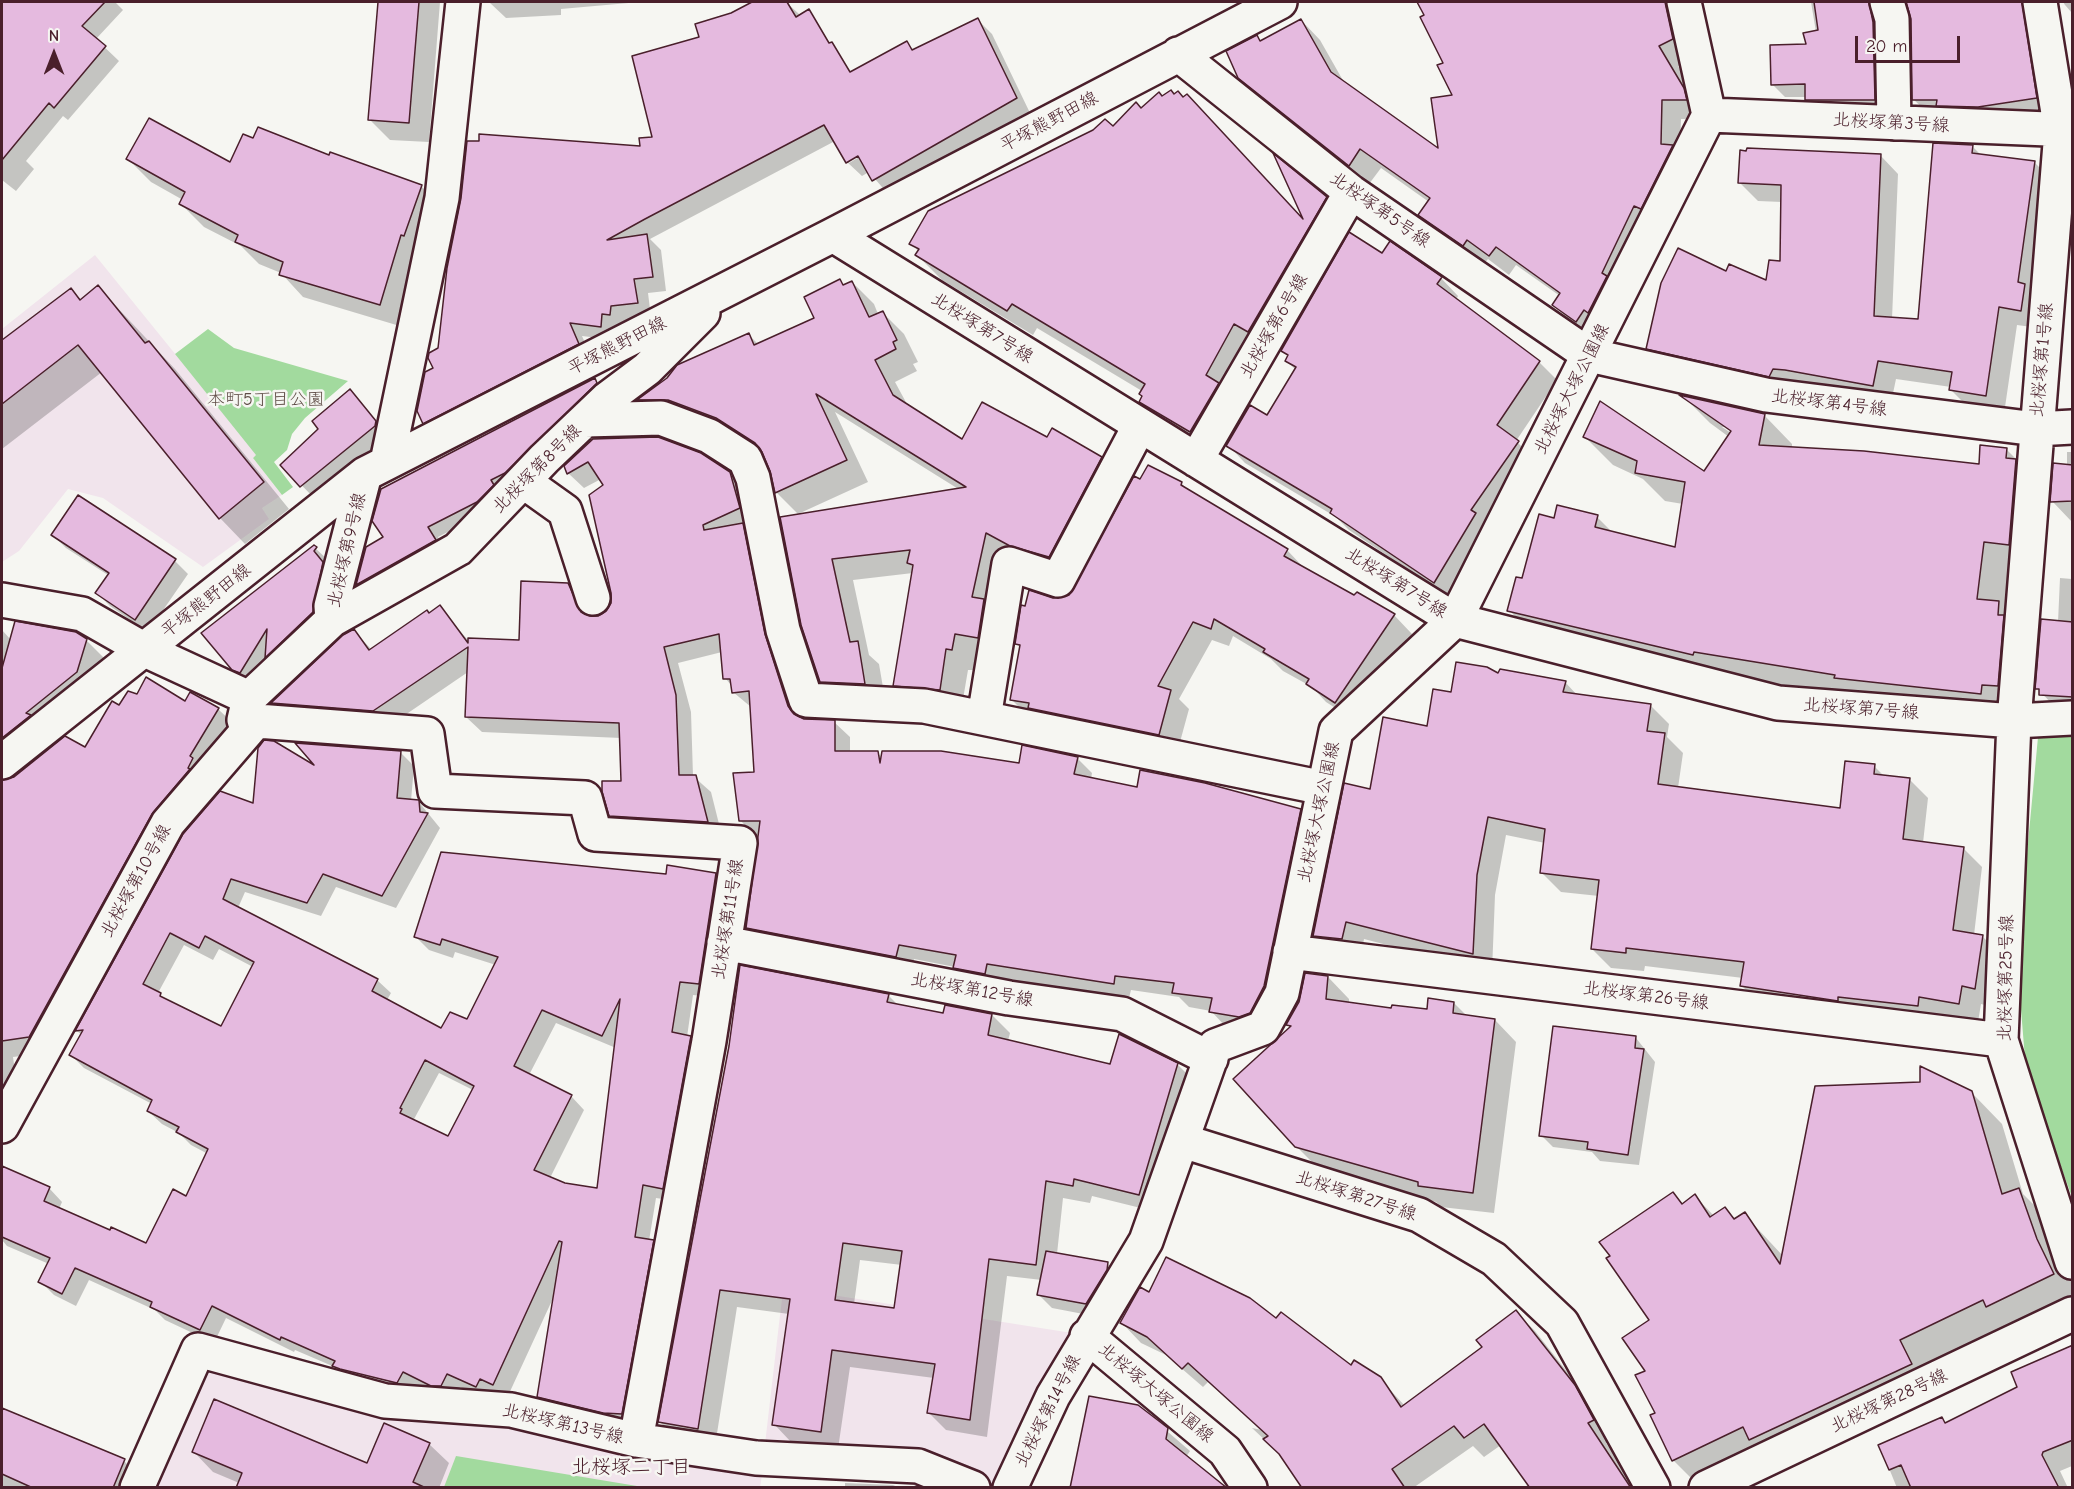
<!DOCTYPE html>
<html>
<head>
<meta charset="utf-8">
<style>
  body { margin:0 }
  #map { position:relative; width:2074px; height:1489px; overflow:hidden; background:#f6f6f2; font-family:"Comic Neue",sans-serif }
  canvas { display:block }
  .frame { position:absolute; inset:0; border:3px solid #4a1f2b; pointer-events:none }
  .north { position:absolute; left:24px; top:24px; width:60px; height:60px; -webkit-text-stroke:4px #f6f6f2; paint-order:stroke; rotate:0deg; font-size:16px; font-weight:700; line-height:24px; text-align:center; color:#4a1f2b }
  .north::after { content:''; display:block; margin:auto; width:21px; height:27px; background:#4a1f2b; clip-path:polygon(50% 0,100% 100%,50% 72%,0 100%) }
  .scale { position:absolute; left:1855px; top:36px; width:105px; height:27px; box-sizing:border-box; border:3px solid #4a1f2b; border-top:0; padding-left:8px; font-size:18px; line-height:21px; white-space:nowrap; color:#4a1f2b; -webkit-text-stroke:4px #f6f6f2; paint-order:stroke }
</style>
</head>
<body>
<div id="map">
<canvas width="2074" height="1489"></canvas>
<div class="frame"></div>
<div class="north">N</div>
<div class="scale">20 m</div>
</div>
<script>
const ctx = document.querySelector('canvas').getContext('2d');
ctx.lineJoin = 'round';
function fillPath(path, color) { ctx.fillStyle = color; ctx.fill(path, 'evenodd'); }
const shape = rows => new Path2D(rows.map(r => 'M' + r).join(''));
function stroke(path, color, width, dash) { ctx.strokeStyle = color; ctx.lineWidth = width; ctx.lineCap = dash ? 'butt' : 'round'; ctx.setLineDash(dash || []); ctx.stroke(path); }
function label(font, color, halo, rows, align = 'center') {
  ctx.font = font + ' "Comic Neue","Klee One",sans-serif'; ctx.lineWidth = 5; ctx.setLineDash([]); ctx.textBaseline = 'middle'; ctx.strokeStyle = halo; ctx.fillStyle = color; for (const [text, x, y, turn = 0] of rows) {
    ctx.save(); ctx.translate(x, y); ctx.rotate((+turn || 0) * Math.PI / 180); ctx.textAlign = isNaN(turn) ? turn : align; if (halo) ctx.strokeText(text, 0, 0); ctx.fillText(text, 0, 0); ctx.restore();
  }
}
fillPath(shape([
  [95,255,257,455,253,458,282,495,262,508,269,519,203,567,103,498,68,489,19,551,2,562,2,329],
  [795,1289,1072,1333,1009,1444,996,1487,928,1454,765,1444,782,1298],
  [214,1364,506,1421,536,1436,762,1474,760,1488,148,1488,198,1371]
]), '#f1e4ec');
fillPath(shape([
  [208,329,234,348,348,381,305,418,292,434,287,450,274,462,293,487,282,495,253,458,256,455,175,354],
  [2038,737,2072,737,2072,1197,2026,1071,2017,960],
  [456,1456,643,1487,444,1487]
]), '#a2da9e');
fillPath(shape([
  [2,2,115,2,123,10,96,39,119,61,68,120,63,116,26,161,34,169,16,191,2,180],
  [379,2,440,2,429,142,390,140,370,120],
  [489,2,640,2,561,9,561,15,506,18],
  [655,2,678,2,657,3],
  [776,2,786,2,799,14,868,130,906,42,915,51,978,20,992,34,1030,113,888,194,869,172,862,176,847,162,835,141,650,239,661,250,666,291,648,293,651,317,625,320,624,329,615,340,582,336,592,358,438,437,424,423,440,349,654,138,700,38,697,25],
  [864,151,866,153,849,163,849,159],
  [1419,2,1671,2,1692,59,1678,66,1703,109,1705,119,1681,119,1680,154,1596,340,1573,324,1554,305,1560,296,1516,265,1509,275,1488,259,1483,265,1440,235,1420,215,1429,202,1381,168,1369,184,1259,97,1239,77,1257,37,1262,42,1301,20,1320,40,1345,84,1441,151,1455,96,1445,63],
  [1811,2,1887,2,1887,112,1820,112,1807,97,1785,97,1772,84,1808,46,1816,32],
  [1907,2,2040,2,2049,110,1992,118,1927,112,1914,100,1912,14],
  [2063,2,2072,2,2072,13,2065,5],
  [1174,95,1184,99,1187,96,1305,221,1326,198,1351,223,1215,456,1166,427,1141,402,1144,396,1142,391,1037,328,1033,335,942,280,917,255,919,252,911,243,1162,98],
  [254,140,329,157,421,186,444,209,403,327,303,297,281,273,259,264,241,246,204,227,181,204,183,200,151,182,128,159,230,164],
  [1972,146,1982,156,2034,162,2053,181,2039,328,2017,325,2004,414,1969,408,1951,390,1951,387,1896,379,1891,403,1666,367,1647,348,1726,273,1767,282,1781,263,1782,202,1758,201,1739,182,1880,155,1898,174,1892,319,1919,320],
  [1383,255,1441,278,1458,296,1456,300,1539,362,1557,380,1516,441,1535,460,1452,599,1349,530,1336,517,1245,463,1228,445,1268,417,1296,370,1286,361,1289,357,1283,351],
  [840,281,845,286,852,282,874,304,878,314,882,312,904,334,918,362,913,364,917,371,895,382,908,406,963,441,1047,439,1101,458,1123,480,1071,578,1007,553,999,659,976,655,974,670,968,670,961,711,916,707,895,685,913,573,853,580,869,655,879,664,886,705,843,703,821,681,782,519,960,490,835,412,868,482,798,514,776,492,766,457,739,440,660,421,639,400,668,379,748,334,759,345,816,319],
  [98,287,175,369,289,509,245,544,220,518,102,372,2,449,2,342,71,290,82,301],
  [594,380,605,390,487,512,438,537,445,551,367,595,357,585,367,548,385,538],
  [350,391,389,436,388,439,315,499,282,465,321,429],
  [1684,397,1764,415,1792,444,1792,448,1980,466,2007,450,2035,478,2009,721,1722,680,1537,639,1509,610,1555,520,1597,517,1613,533,1676,549,1683,504,1665,501,1643,479,1613,465,1585,437,1705,473,1729,437,1710,423],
  [1722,427,1727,427,1737,437],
  [593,440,729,473,745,489,754,524,745,528,758,540,780,650,802,719,834,722,850,737,850,752,877,752,882,758,1020,764,1077,758,1092,773,1091,779,1138,789,1300,810,1315,826,1279,1002,1226,1027,1211,1011,1189,1007,1179,997,1131,990,1129,998,1002,979,1000,989,970,983,955,967,914,959,911,972,763,943,747,928,760,836,755,836,740,820,755,774,751,707,733,692,732,686,725,678,722,652,678,663,691,712,693,776,711,792,722,836,626,831,611,815,622,782,621,738,482,732,466,717,468,672,389,726,288,718,273,703,344,636,354,631,372,650,439,607,467,639,520,641,568,584,583,600,591,618,599,617,608,612,613,603,605,485,601,479,584,488,568,473],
  [2067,452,2072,452,2072,522,2052,501,2067,466],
  [1149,467,1182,484,1191,493,1287,550,1305,569,1355,597,1394,615,1412,634,1354,720,1326,702,1312,687,1283,671,1271,659,1233,636,1229,646,1212,640,1179,699,1189,709,1177,753,1030,718,1011,699,1021,649,1017,644,1053,599,1070,596],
  [53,535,175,561,188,574,148,632,110,606,97,593,108,575,66,548],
  [314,547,329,561,325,626,247,682,234,669],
  [2060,578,2072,579,2072,720,2066,719,2037,688,2058,622],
  [2,630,11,640,86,640,109,663,2,764],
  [1498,675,1565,682,1578,696,1650,705,1669,724,1667,737,1683,753,1678,788,1841,810,1874,766,1885,777,1909,779,1928,798,1923,843,1963,848,1982,867,1974,935,1982,936,2001,955,1993,1007,1981,1004,1978,1022,1937,1015,1936,1024,1761,1005,1742,986,1743,978,1645,966,1644,971,1611,968,1592,949,1599,896,1561,892,1542,873,1545,843,1506,835,1495,895,1492,972,1364,939,1361,957,1333,954,1315,935,1371,791,1428,727,1452,694],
  [191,694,218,709,235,725,45,1053,13,1057,19,1100,2,1124,2,790,66,738,86,749,120,707,185,703],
  [400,752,414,766,411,801,418,801,440,828,396,908,336,887,321,916,245,892,238,908,377,980,391,993,387,1000,441,1030,468,1021,496,965,455,952,453,958,429,950,416,937,667,876,716,874,729,888,712,997,693,995,687,1037,704,1051,676,1201,656,1198,649,1241,666,1255,635,1427,553,1410,539,1397,555,1294,507,1398,493,1391,489,1399,460,1387,454,1399,446,1398,416,1385,411,1396,347,1379,337,1368,295,1350,294,1352,226,1318,214,1343,165,1320,155,1310,89,1280,76,1306,54,1295,40,1281,49,1264,7,1246,2,1240,2,1167,49,1188,62,1202,59,1209,147,1245,187,1198,208,1154,191,1145,179,1133,162,1124,148,1111,152,1104,84,1068,71,1055,82,1035,77,1031,185,835,255,805,319,770],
  [184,945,213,960,219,949,253,967,221,1028,168,1002,158,993],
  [556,1023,616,1048,598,1189,564,1184,550,1178,584,1110,571,1096,529,1075],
  [439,1073,473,1090,449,1138,413,1121],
  [1328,977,1349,999,1349,1004,1393,1010,1428,1011,1454,1003,1467,1016,1495,1020,1516,1042,1494,1213,1441,1207,1436,1202,1318,1168,1296,1146,1291,1028,1288,1025],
  [888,995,899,1006,944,1015,992,1015,1010,1033,1008,1041,1112,1065,1177,1064,1195,1082,1157,1212,1092,1196,1090,1203,1063,1198,1057,1254,1107,1263,1120,1277,1099,1317,1052,1308,1039,1295,1042,1280,1007,1276,987,1437,946,1430,928,1412,934,1378,850,1367,838,1449,791,1442,774,1424,789,1314,737,1307,715,1446,678,1440,660,1422,730,1046],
  [860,1260,902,1265,895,1310,854,1304],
  [1636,1038,1655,1062,1639,1165,1600,1161,1592,1152,1553,1147,1541,1135],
  [1971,1092,2002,1124,2023,1194,2050,1221,2072,1282,2072,1310,1930,1371,1942,1396,1781,1470,1701,1488,1673,1460,1657,1413,1647,1371,1651,1321,1673,1193,1683,1204,1695,1196,1714,1216,1725,1208,1736,1220,1744,1214,1783,1256],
  [1150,1294,1276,1320,1351,1367,1380,1379,1405,1406,1484,1347,1515,1311,1535,1331,1594,1406,1612,1440,1606,1443,1636,1488,1523,1488,1529,1484,1501,1445,1484,1457,1473,1446,1413,1488,1304,1488,1285,1459,1252,1428,1262,1430,1208,1382,1203,1387,1166,1355,1141,1343,1122,1323],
  [2072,1347,2072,1466,2060,1471,2068,1488,1897,1488,1880,1446,1942,1419,1946,1423,2019,1388],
  [1138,1406,1190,1451,1186,1457,1071,1488],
  [2,1409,124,1461,151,1488,2,1488],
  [429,1444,449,1463,439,1488,251,1488,213,1472,194,1452,368,1465],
  [845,1483,893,1485,900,1488,845,1488]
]), '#0003');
const building = shape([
  [2,2,105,2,82,26,106,46,54,108,49,103,2,160,2,2],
  [378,2,419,2,409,123,368,120,378,2],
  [752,2,787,2,796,17,809,9,829,43,832,42,850,72,907,41,912,50,978,18,1017,98,872,181,858,156,846,163,824,125,645,219,607,240,647,234,653,277,634,279,638,303,611,306,610,315,602,314,601,327,570,323,579,344,423,424,417,411,425,372,433,368,428,358,429,353,438,348,447,268,461,198,467,141,479,141,479,134,640,146,639,138,652,137,632,56,699,37,695,24,731,13,752,2],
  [1417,2,1665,2,1673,39,1659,46,1684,88,1687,100,1662,100,1661,144,1673,145,1641,209,1634,206,1602,273,1607,276,1588,313,1584,310,1576,322,1552,305,1560,293,1496,247,1489,256,1467,240,1463,246,1418,215,1430,198,1360,149,1349,166,1238,78,1226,51,1257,35,1260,41,1301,19,1331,72,1438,148,1431,98,1452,95,1437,65,1443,63,1420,17,1424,15,1417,2],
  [1814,2,1869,2,1873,22,1875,100,1805,100,1805,84,1771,85,1770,45,1806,44,1803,33,1818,30,1814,2],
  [1906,2,2022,2,2037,98,1978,107,1936,106,1937,100,1912,100,1911,19,1906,2],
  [1171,90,1174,94,1178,91,1183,97,1187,94,1303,219,1273,153,1327,197,1248,332,1234,324,1206,375,1219,383,1190,432,1139,402,1142,396,1139,394,1145,384,1012,304,1007,311,915,255,919,249,909,244,928,211,1093,130,1105,119,1113,126,1136,102,1141,108,1159,92,1162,96,1171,90],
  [149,118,230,162,243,134,253,138,258,127,329,155,330,152,422,185,404,236,401,235,380,305,279,275,283,262,235,242,238,235,179,204,185,192,126,159,149,118],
  [1933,143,1973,145,1972,153,2035,161,2018,282,2025,284,2021,311,1999,307,1986,396,1949,390,1952,372,1878,361,1873,386,1785,370,1773,369,1769,377,1646,349,1661,283,1678,248,1726,271,1729,264,1766,280,1769,260,1780,261,1781,185,1738,183,1740,150,1746,151,1747,148,1881,154,1874,316,1918,319,1933,143],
  [1349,232,1382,253,1390,241,1442,277,1437,284,1540,361,1497,425,1519,441,1471,510,1476,513,1434,583,1330,513,1332,509,1226,446,1250,405,1267,415,1296,367,1285,361,1288,355,1281,351,1349,232],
  [840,279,843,285,852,281,869,317,883,311,897,340,893,342,896,349,875,360,893,395,962,439,982,402,1047,437,1052,428,1102,457,1049,557,1010,546,986,533,972,597,984,599,978,638,955,634,952,650,946,649,940,690,893,686,913,565,907,563,910,550,832,559,850,642,858,641,865,684,820,682,801,625,780,517,966,487,816,394,847,460,775,493,770,471,762,452,755,443,716,418,668,400,637,400,667,378,677,365,749,333,754,345,814,318,804,297,840,279],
  [98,285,145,343,149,341,264,482,219,519,78,345,2,404,2,340,71,288,80,300,98,285],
  [595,378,597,383,505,473,491,480,494,485,477,502,428,527,436,540,356,585,366,547,383,537,372,521,381,489,595,378],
  [350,389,376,421,375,426,300,487,280,465,318,429,312,421,350,389],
  [1679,395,1765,414,1759,445,1864,451,1979,464,1980,445,2007,448,2006,458,2016,459,2009,545,1984,542,1977,599,1999,601,1998,615,2004,615,1998,686,1982,685,1981,694,1834,678,1835,675,1694,652,1693,655,1507,611,1516,577,1522,578,1539,514,1554,518,1557,505,1598,515,1595,527,1675,547,1685,482,1635,473,1637,461,1583,437,1600,401,1704,471,1731,431,1679,395],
  [658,437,701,453,730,472,740,508,703,525,704,530,743,523,765,634,788,706,794,714,804,719,835,720,835,751,878,751,880,763,882,751,941,751,1019,763,1022,745,1078,757,1074,774,1137,787,1140,770,1205,783,1301,809,1264,986,1250,1013,1239,1017,1209,1012,1212,998,1172,993,1174,983,1115,976,1114,984,987,964,985,974,953,968,956,955,899,945,896,957,746,928,760,821,739,821,733,773,754,772,749,691,732,693,730,679,723,679,719,634,664,647,676,695,679,775,696,775,708,822,609,816,602,792,602,781,621,781,619,723,465,717,468,647,373,711,271,703,343,635,354,629,369,650,427,610,429,613,440,605,468,643,468,638,519,640,521,581,568,583,581,612,590,616,598,616,606,611,611,603,611,593,589,495,603,485,588,462,567,474,564,466,593,439,658,437],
  [2053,463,2073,465,2073,501,2050,502,2053,463],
  [1148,465,1182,482,1181,485,1288,549,1284,556,1354,595,1357,592,1395,614,1335,703,1306,684,1309,679,1263,652,1265,649,1214,619,1211,629,1193,622,1158,686,1171,690,1159,735,1028,708,1029,703,1010,700,1020,645,1015,644,1021,605,1025,606,1029,590,1053,598,1069,595,1134,476,1140,479,1148,465],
  [78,495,176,559,135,620,95,593,109,573,51,535,78,495],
  [314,545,317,547,314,551,323,562,313,612,265,658,267,629,240,673,232,670,201,633,314,545],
  [2041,619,2073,622,2073,697,2039,695,2039,689,2035,689,2041,619],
  [15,621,76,632,87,639,77,672,26,713,31,715,2,738,2,668,15,621],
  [1456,662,1487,667,1498,673,1500,669,1566,681,1563,692,1651,704,1647,731,1665,733,1658,784,1840,808,1845,761,1875,764,1874,774,1910,778,1903,839,1964,847,1953,930,1983,935,1975,989,1962,986,1959,1004,1919,997,1918,1006,1838,997,1838,1001,1740,986,1744,962,1626,948,1626,953,1591,949,1599,880,1540,873,1545,829,1488,817,1477,875,1473,954,1346,922,1342,939,1313,936,1344,783,1370,789,1383,717,1427,726,1433,689,1451,692,1456,662],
  [146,677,185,701,190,692,219,708,190,756,193,758,188,768,190,769,152,814,29,1037,2,1041,2,780,14,777,65,736,85,747,112,701,119,705,128,691,137,694,146,677],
  [264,740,274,741,314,765,295,743,401,751,397,798,419,800,420,812,428,813,382,896,323,874,307,903,231,879,223,899,378,979,372,991,441,1028,450,1012,467,1019,498,957,442,939,440,945,414,937,441,852,666,874,667,865,716,873,699,984,680,982,672,1032,691,1036,663,1189,643,1185,635,1237,654,1240,622,1414,603,1413,537,1397,562,1242,559,1241,493,1385,480,1379,476,1387,447,1374,441,1386,431,1386,403,1372,397,1383,340,1369,332,1366,335,1361,281,1337,280,1340,212,1306,200,1330,150,1307,152,1302,75,1268,62,1294,38,1282,50,1258,2,1237,2,1166,50,1187,44,1201,110,1230,111,1227,146,1243,173,1189,186,1196,208,1149,176,1132,179,1127,147,1111,152,1100,69,1055,83,1030,75,1031,183,834,220,791,253,803,258,748,264,740],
  [170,933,199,948,205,936,254,962,221,1026,160,996,161,993,143,984,170,933],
  [620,999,597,1188,565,1183,534,1170,572,1095,514,1066,542,1010,602,1036,620,999],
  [425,1060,474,1086,448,1136,400,1113,402,1109,400,1108,425,1060],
  [740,965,889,994,887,1002,943,1013,945,1005,992,1014,988,1035,1110,1064,1119,1034,1178,1063,1139,1195,1074,1179,1073,1186,1046,1181,1036,1265,989,1259,970,1420,927,1413,935,1364,832,1350,821,1432,772,1425,790,1299,720,1290,698,1429,658,1422,729,1046,740,965],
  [843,1243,902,1251,894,1308,835,1300,843,1243],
  [1305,973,1328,976,1326,999,1391,1008,1392,1005,1427,1009,1428,998,1454,1002,1453,1013,1495,1019,1473,1193,1418,1186,1418,1182,1295,1147,1233,1079,1291,1026,1286,1025,1299,1002,1305,973],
  [1553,1026,1636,1036,1635,1048,1644,1049,1628,1155,1587,1149,1588,1142,1539,1136,1553,1026],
  [1920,1066,1972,1091,2002,1194,2019,1188,2037,1239,2054,1274,1986,1307,1983,1300,1900,1340,1912,1364,1749,1440,1743,1427,1672,1461,1650,1415,1655,1413,1635,1375,1645,1371,1622,1338,1649,1320,1606,1258,1610,1256,1599,1242,1673,1192,1682,1204,1695,1194,1710,1217,1725,1207,1734,1219,1745,1212,1780,1264,1815,1086,1920,1082,1920,1066],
  [1046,1251,1108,1262,1107,1270,1086,1304,1037,1295,1046,1251],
  [1166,1257,1250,1298,1276,1318,1281,1312,1351,1365,1354,1360,1381,1377,1401,1407,1482,1347,1476,1340,1516,1310,1575,1385,1594,1420,1588,1423,1631,1488,1530,1488,1484,1424,1464,1438,1454,1426,1392,1469,1405,1488,1302,1488,1279,1454,1263,1439,1268,1436,1188,1363,1182,1369,1147,1337,1120,1323,1140,1287,1149,1292,1166,1257],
  [2073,1345,2073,1440,2043,1452,2042,1455,2059,1488,1911,1488,1901,1465,1889,1470,1878,1445,1942,1417,1945,1423,2017,1387,2011,1372,2073,1345],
  [1089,1396,1138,1405,1168,1428,1166,1439,1227,1488,1070,1488,1089,1396],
  [214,1399,367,1463,384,1423,430,1443,413,1482,426,1488,236,1488,242,1473,192,1452,214,1399],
  [2,1408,125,1459,113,1488,33,1488,2,1474,2,1408]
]);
fillPath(building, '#e5badf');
stroke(building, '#4a1f2b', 1.5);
const minor = shape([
  [1887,2,1892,19,1894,123],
  [2040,2,2061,131,2014,721,2001,1040,2072,1262],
  [1178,54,1351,192,1589,355,1766,395,2036,429,2072,427],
  [1709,115,2072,130],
  [833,235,1455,620,1778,703,2014,721,2072,718],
  [585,420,661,418,709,436,745,459,753,478,783,630,806,700,924,706,1324,788],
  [1196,460,1351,192],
  [387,462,442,198,463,2],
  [523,481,565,511,593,598],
  [2,600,82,614,145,650,249,698],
  [332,620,458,549,544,459,607,399,647,369,703,313],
  [249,698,244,720,427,734,435,791,585,798,595,834,740,843,709,1041,636,1440],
  [249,698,332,620,331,606,365,474],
  [984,718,1009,564,1058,580,1140,425],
  [2,762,365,474,833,235,1280,2],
  [724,943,1009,998,1122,1014,1211,1059],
  [1290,952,2001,1040],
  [2,1126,168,823,256,721],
  [1183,1141,1419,1215,1494,1259,1562,1323,1653,1488],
  [1087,1336,1225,1451,1250,1488],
  [137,1488,198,1350,385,1401,511,1410,636,1440,756,1458,918,1466,973,1488],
  [1010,1488,1053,1396,1146,1241,1215,1046,1263,1028,1282,993,1336,731,1455,620,1709,115,1684,2],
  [1706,1488,2072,1314]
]);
stroke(minor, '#4a1f2b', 38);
stroke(minor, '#f6f6f2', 33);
label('18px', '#4a1f2b', '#f6f6f2', [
  ["平塚熊野田線",1049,122,-28],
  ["北桜塚第3号線",1891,123,3],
  ["北桜塚第5号線",1380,210,35],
  ["北桜塚第6号線",1274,326,-60],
  ["北桜塚第7号線",982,328,32],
  ["平塚熊野田線",617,346,-27],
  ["北桜塚第1号線",2042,360,-85],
  ["北桜塚大塚公園線",1572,389,-63],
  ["北桜塚第4号線",1829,403,7],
  ["北桜塚第8号線",537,469,-45],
  ["北桜塚第9号線",347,550,-77],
  ["北桜塚第7号線",1396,583,32],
  ["平塚熊野田線",206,601,-38],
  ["北桜塚第7号線",1861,709,4],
  ["北桜塚大塚公園線",1319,812,-78],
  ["北桜塚第10号線",136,881,-61],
  ["北桜塚第11号線",728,919,-81],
  ["北桜塚第25号線",2006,978,-89],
  ["北桜塚第12号線",972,990,10],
  ["北桜塚第26号線",1646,996,7],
  ["北桜塚第27号線",1356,1196,18],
  ["北桜塚大塚公園線",1156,1393,40],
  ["北桜塚第28号線",1889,1401,-25],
  ["北桜塚第14号線",1048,1411,-63],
  ["北桜塚第13号線",563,1424,13]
]);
label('18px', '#604e48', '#f6f6f2', [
  ["本町5丁目公園",266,400]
]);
label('20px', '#4a1f2b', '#f6f6f2', [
  ["北桜塚二丁目",631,1467]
]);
</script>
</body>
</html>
